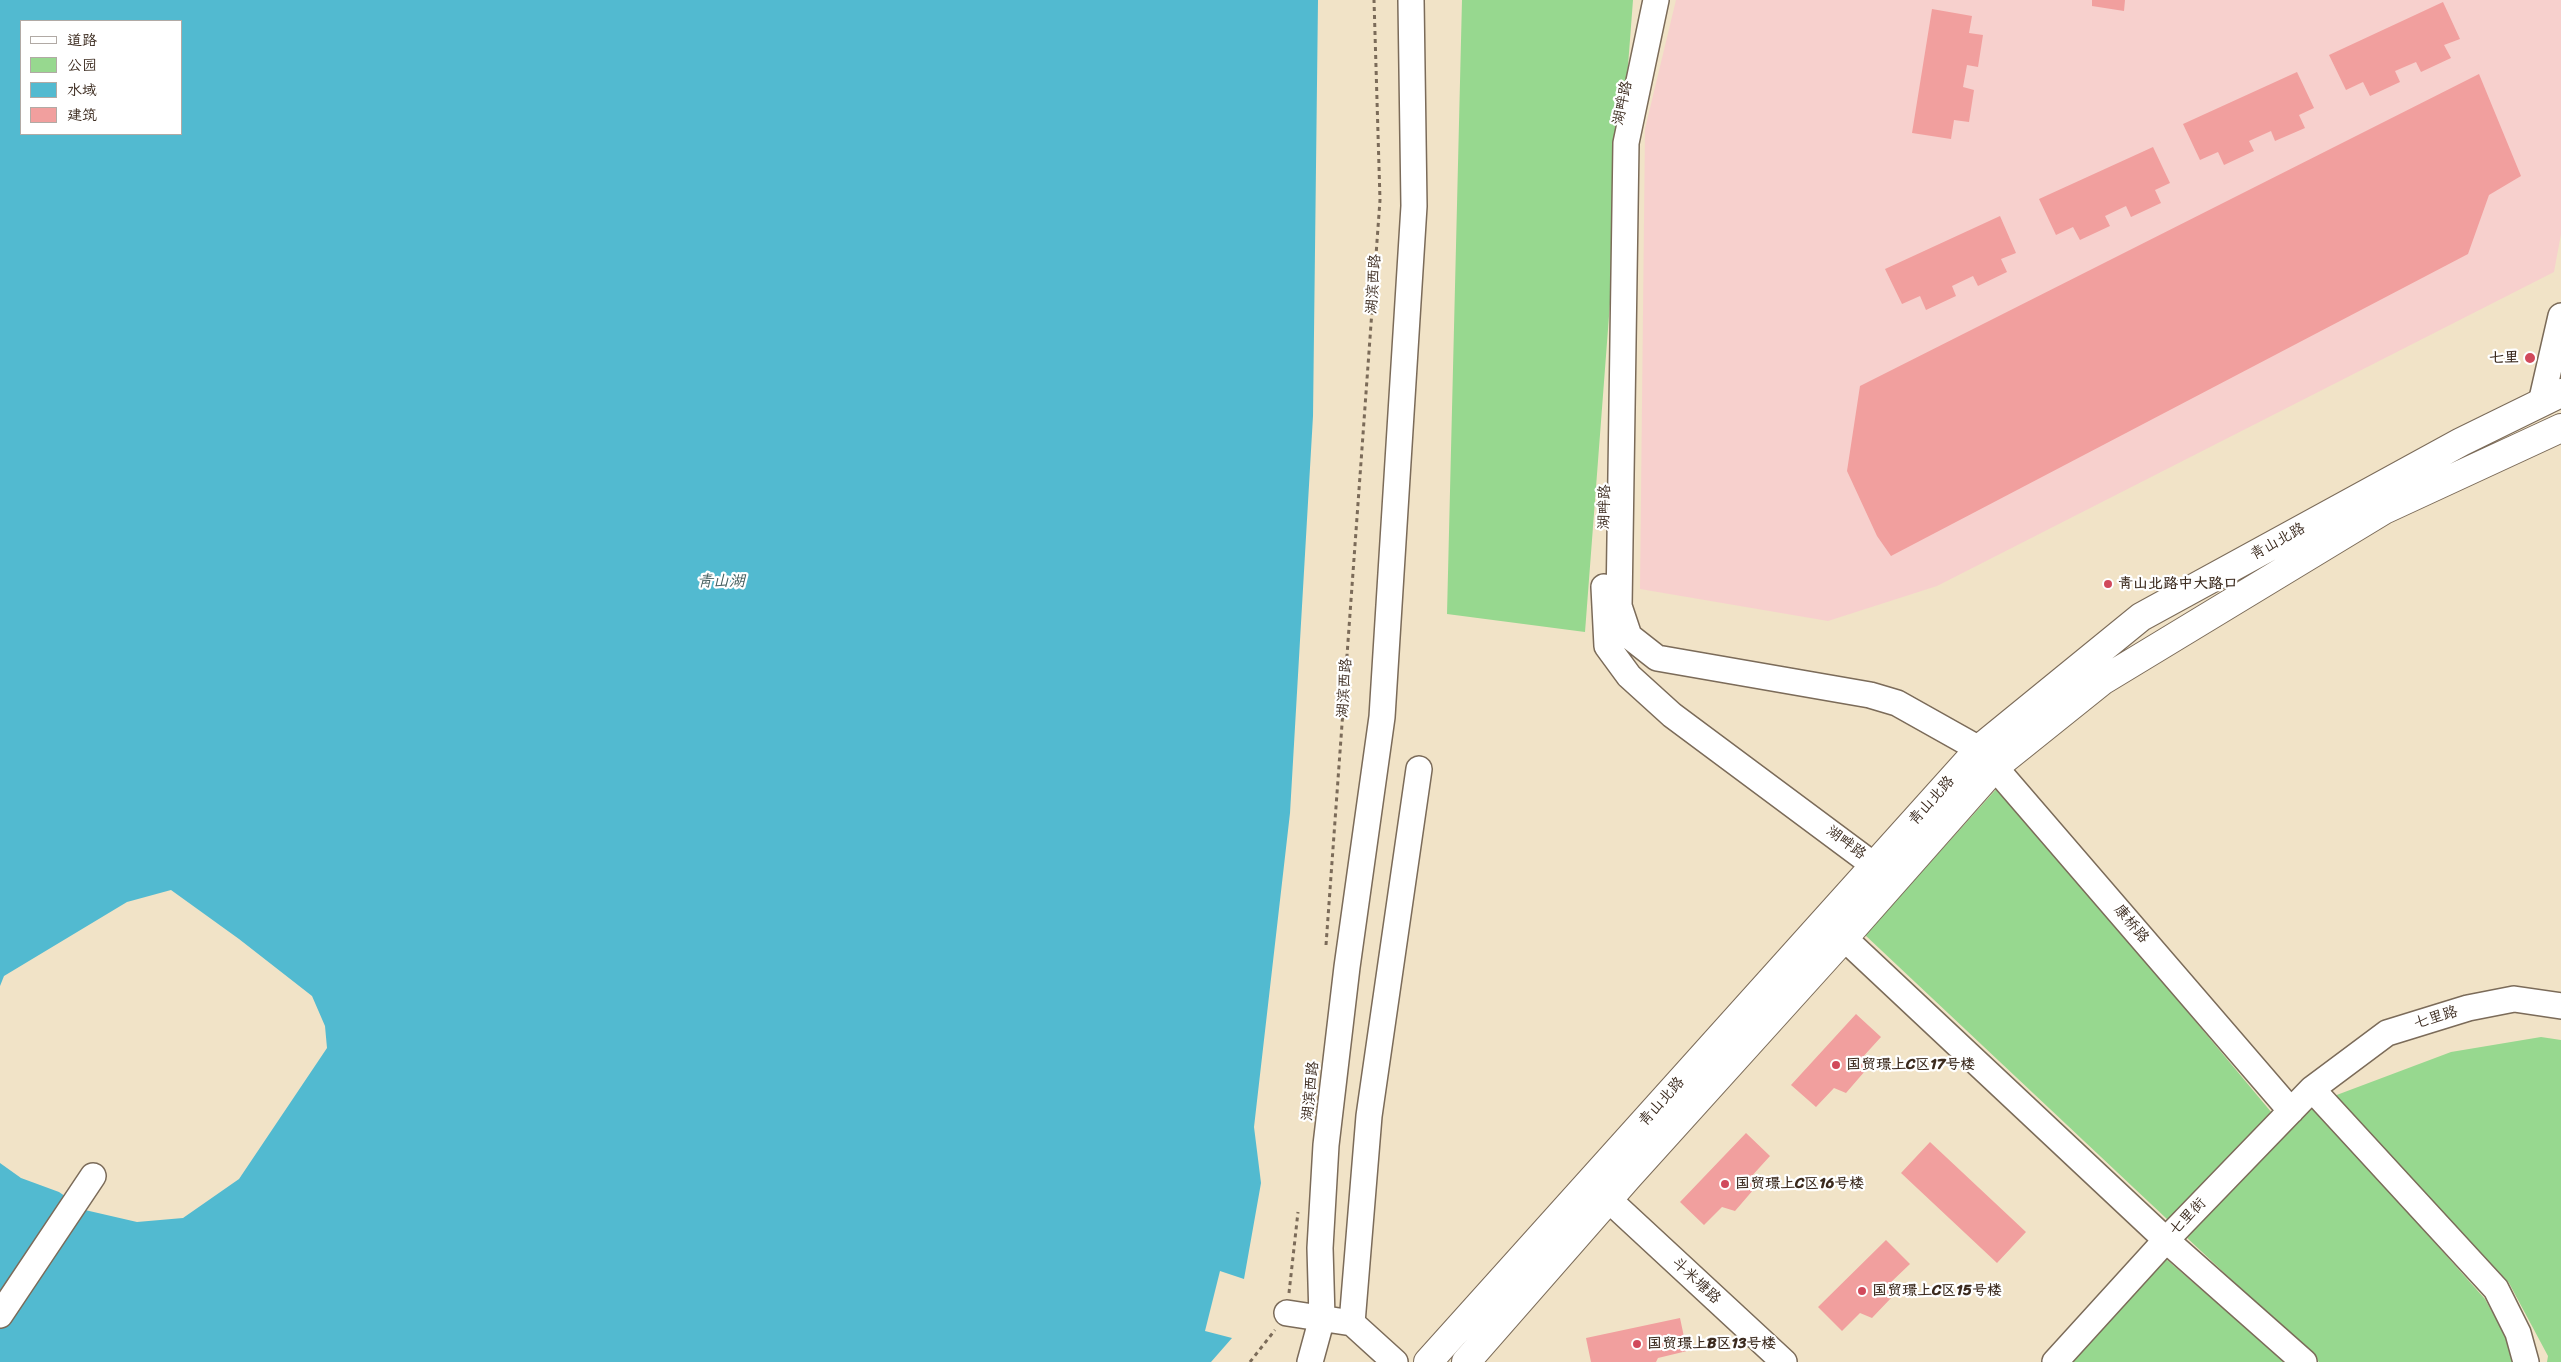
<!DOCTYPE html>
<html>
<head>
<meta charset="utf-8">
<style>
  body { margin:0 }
  #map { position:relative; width:2561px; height:1362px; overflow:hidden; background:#f1e3c7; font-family:Sriracha,"LXGW WenKai TC",sans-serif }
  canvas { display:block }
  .legend { position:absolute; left:20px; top:20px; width:162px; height:115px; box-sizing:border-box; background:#fff; border:1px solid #b1aaa5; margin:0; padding:6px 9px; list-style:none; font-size:15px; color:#3b2a1e }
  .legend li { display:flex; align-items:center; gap:10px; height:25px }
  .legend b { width:25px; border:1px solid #b1aaa5 }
</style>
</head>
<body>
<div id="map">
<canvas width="2561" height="1362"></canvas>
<ul class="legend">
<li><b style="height:6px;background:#fff"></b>道路</li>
<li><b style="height:14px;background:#97d88f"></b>公园</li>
<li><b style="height:14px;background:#52bad0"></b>水域</li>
<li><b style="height:14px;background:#f19f9e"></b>建筑</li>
</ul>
</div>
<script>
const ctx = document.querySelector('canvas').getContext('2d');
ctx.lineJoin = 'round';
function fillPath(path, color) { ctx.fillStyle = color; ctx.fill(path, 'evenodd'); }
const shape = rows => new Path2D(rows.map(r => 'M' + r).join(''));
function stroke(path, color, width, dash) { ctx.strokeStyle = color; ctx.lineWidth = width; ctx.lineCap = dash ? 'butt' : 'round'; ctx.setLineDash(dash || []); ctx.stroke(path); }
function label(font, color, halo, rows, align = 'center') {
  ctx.font = font + ' Sriracha,"LXGW WenKai TC",sans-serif'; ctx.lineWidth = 4.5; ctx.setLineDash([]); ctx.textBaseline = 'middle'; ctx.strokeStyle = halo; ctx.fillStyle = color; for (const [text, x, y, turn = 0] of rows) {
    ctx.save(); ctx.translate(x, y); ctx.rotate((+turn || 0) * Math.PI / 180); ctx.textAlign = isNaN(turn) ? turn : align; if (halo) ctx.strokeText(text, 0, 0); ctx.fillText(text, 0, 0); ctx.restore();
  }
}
fillPath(shape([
  [1676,0,2561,0,2561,234,2554,272,1937,586,1828,621,1640,589,1645,129]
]), '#f7d0cd');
fillPath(shape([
  [1462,0,1633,0,1585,632,1447,614],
  [1999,786,2287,1131,2311,1104,2485,1299,2512,1348,2514,1362,2319,1362,1865,935],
  [2541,1037,2561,1040,2561,1362,2547,1362,2548,1356,2509,1283,2334,1096,2451,1052],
  [2166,1259,2285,1362,2072,1362]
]), '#97d88f');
fillPath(shape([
  [0,0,1318,0,1313,416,1290,813,1254,1127,1261,1183,1244,1279,1220,1271,1205,1331,1232,1338,1211,1362,0,1362,0,1163,21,1178,59,1192,85,1210,137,1222,183,1218,239,1179,327,1048,325,1026,312,996,239,939,171,890,127,902,4,976,0,986],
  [21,21,181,21,181,134,21,134]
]), '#52bad0');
fillPath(shape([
  [2092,0,2125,0,2124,11,2092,6],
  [2443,2,2460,39,2444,45,2451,58,2421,72,2416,62,2395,71,2400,82,2370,96,2363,82,2346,90,2329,55],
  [1932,9,1972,16,1969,33,1983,35,1978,67,1967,65,1963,87,1974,90,1969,122,1954,120,1951,139,1912,133],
  [2297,72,2314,108,2299,115,2305,128,2275,141,2271,131,2249,141,2254,151,2224,165,2218,152,2200,160,2183,124],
  [2479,74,2521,176,2489,195,2468,254,1891,556,1877,536,1847,471,1860,386],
  [2153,147,2170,183,2155,190,2161,203,2131,217,2126,206,2105,216,2110,226,2080,240,2073,227,2056,235,2039,199],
  [2000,216,2016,253,2001,259,2007,272,1978,286,1973,276,1952,286,1956,296,1926,310,1920,296,1902,304,1885,269],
  [1856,1014,1881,1037,1861,1059,1865,1071,1846,1093,1834,1088,1816,1107,1791,1085],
  [1746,1133,1770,1156,1750,1178,1754,1189,1735,1211,1722,1207,1704,1225,1680,1202],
  [1930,1142,2026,1232,1997,1263,1901,1173],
  [1886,1240,1910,1264,1888,1285,1892,1297,1872,1318,1860,1313,1842,1331,1818,1307],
  [1680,1318,1687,1351,1658,1358,1656,1362,1591,1362,1586,1338]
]), '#f19f9e');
const minor = shape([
  [1656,0,1626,143,1619,606,1629,636,1657,658,1870,695,1897,703,1979,749,2291,1111],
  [2541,403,2561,316],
  [1604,587,1607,646,1629,676,1672,715,1891,878],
  [1844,938,2166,1240,2304,1362],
  [2312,1089,2496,1289,2518,1333,2526,1362],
  [1608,1199,1784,1362],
  [1287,1313,1352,1323,1395,1362],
  [0,1315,93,1176],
  [1352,1323,1369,1116,1419,769],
  [1310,1362,1322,1318,1320,1248,1326,1145,1347,967,1382,717,1414,206,1411,0],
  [2055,1362,2166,1240,2312,1089,2387,1033,2468,1008,2514,999,2561,1006]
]);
const major = shape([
  [1428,1362,1979,749,2141,617,2461,442,2561,393],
  [1466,1362,1628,1177,1844,938,1996,766,2102,681,2384,510,2561,428]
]);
stroke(minor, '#7b6b59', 28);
stroke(major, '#7b6b59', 30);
stroke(shape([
  [1326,945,1380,200,1374,0],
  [1289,1293,1298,1212],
  [1250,1362,1275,1330]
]), '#7b6b59', 3, [4, 4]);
stroke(minor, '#fff', 25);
stroke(major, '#fff', 28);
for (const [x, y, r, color] of [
  [2530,358,6,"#d1495b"],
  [2108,584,5,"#d1495b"],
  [1836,1065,5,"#d1495b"],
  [1725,1184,5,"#d1495b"],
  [1862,1291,5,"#d1495b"],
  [1637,1344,5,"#d1495b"]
]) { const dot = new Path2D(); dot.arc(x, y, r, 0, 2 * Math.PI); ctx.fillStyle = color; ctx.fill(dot); stroke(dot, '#fff', 2); }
label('15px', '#3b2a1e', '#fff', [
  ["湖畔路",1623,103,-78],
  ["湖滨西路",1374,284,-86],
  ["湖畔路",1605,507,-89],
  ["青山北路",2278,542,-29],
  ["湖滨西路",1345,688,-86],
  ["青山北路",1932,801,-48],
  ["湖畔路",1846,843,37],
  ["康桥路",2131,924,50],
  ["七里路",2436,1018,-17],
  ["湖滨西路",1311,1091,-84],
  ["青山北路",1662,1102,-48],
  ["七里街",2188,1217,-46],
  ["斗米塘路",1696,1281,43]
]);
label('bold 15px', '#3b2a1e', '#fff', [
  ["七里",2519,358,"right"],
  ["青山北路中大路口",2118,584],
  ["国贸璟上C区17号楼",1846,1065],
  ["国贸璟上C区16号楼",1735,1184],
  ["国贸璟上C区15号楼",1872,1291],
  ["国贸璟上B区13号楼",1647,1344]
], 'left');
label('italic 16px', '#435c5c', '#fff', [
  ["青山湖",721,582]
]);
</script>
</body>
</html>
